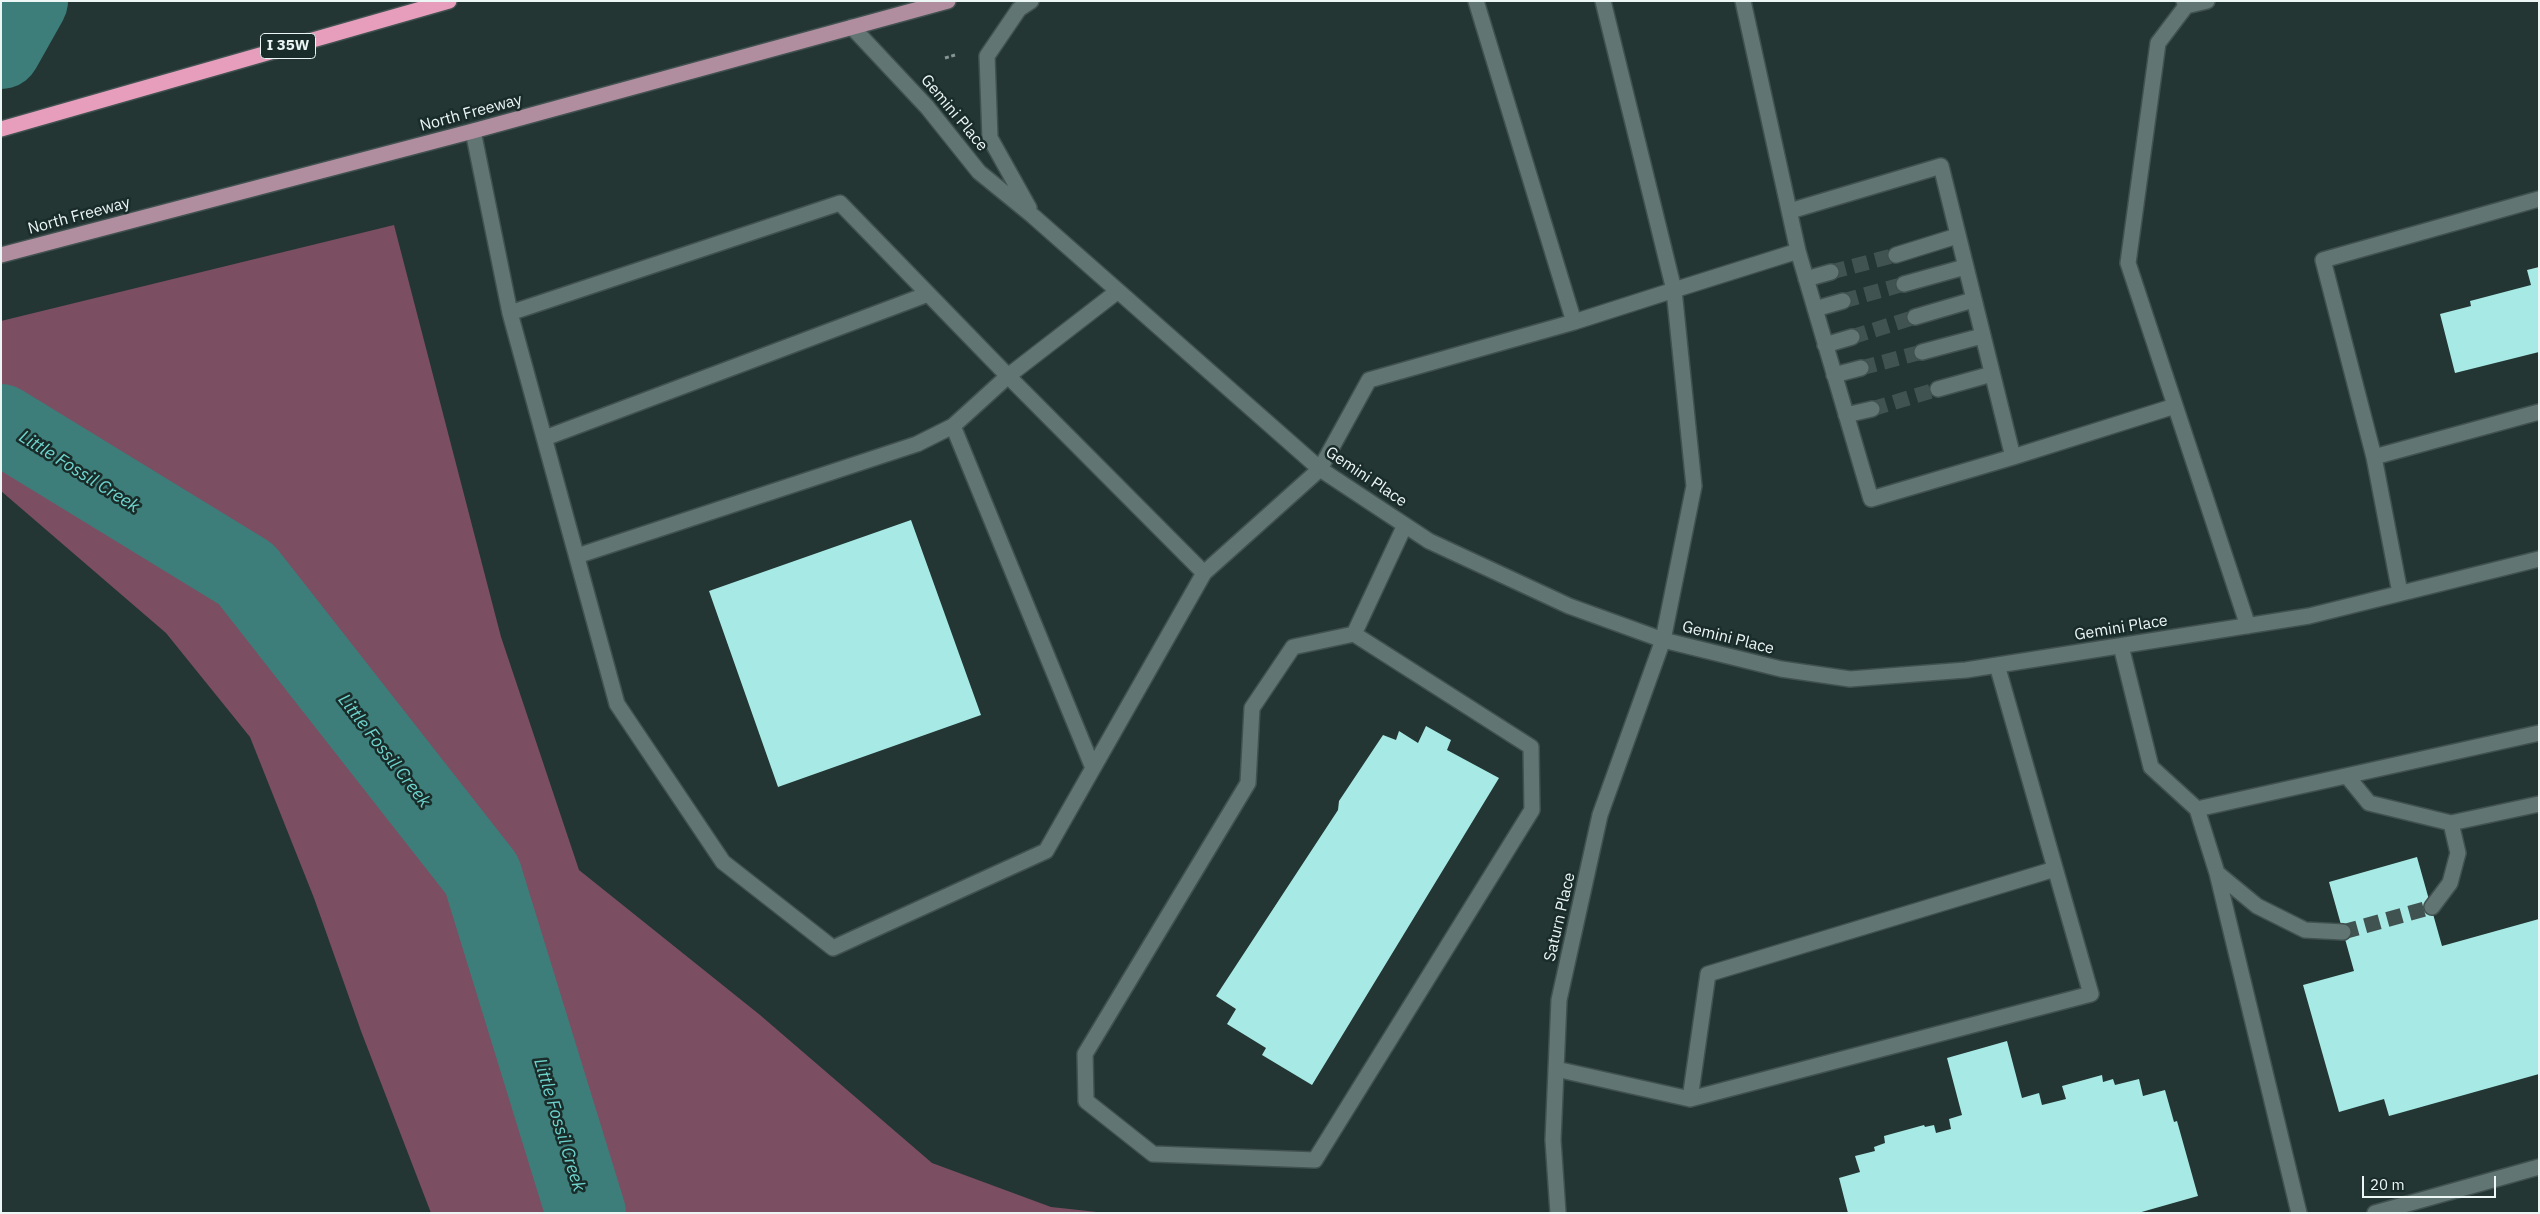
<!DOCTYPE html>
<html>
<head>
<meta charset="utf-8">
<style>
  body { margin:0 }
  #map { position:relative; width:2540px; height:1214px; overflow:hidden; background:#233634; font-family:"IBM Plex Sans",sans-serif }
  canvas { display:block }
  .frame { position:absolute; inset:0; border:2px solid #ebf6f5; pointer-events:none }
  .scale { position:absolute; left:2362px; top:1176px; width:134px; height:22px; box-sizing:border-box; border:2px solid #ebf6f5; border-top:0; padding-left:6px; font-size:15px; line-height:18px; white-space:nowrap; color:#ebf6f5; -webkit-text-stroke:4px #1a2c2a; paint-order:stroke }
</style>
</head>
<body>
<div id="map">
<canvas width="2540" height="1214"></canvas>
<div class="frame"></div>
<div class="scale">20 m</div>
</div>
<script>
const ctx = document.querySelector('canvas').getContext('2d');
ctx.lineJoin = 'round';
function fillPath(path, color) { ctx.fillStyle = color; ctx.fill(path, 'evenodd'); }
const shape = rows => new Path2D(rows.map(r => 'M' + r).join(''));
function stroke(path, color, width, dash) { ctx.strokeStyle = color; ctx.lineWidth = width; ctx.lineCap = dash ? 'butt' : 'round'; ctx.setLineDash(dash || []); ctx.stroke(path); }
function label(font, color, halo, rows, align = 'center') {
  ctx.font = font + ' "IBM Plex Sans",sans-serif'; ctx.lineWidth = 5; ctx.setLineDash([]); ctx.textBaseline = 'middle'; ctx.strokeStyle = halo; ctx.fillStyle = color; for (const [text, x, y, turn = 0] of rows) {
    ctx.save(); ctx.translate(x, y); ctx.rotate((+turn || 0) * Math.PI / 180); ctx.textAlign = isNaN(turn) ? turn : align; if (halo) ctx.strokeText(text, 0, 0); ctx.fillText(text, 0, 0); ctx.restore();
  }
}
fillPath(shape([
  [394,225,501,637,579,870,760,1015,932,1163,1051,1207,1106,1213,431,1213,361,1031,314,898,250,737,166,633,1,491,1,321]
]), '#7c4e62');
stroke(shape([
  [1,49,28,1],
  [1,424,246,574,482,875,586,1213]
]), '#3d7e7a', 80);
fillPath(shape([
  [2539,267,2539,352,2455,373,2440,314,2471,306,2470,301,2531,285,2527,270],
  [911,520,981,715,778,787,709,591],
  [1426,726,1451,740,1447,750,1499,778,1312,1085,1262,1055,1266,1048,1227,1024,1236,1009,1216,996,1338,810,1339,801,1383,735,1396,740,1399,731,1418,743],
  [2417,857,2442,946,2539,919,2539,1074,2389,1116,2384,1099,2339,1112,2303,985,2354,971,2329,882],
  [2007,1041,2022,1098,2039,1093,2042,1105,2066,1099,2062,1086,2102,1075,2103,1082,2113,1079,2115,1085,2139,1079,2143,1096,2165,1090,2174,1122,2177,1121,2198,1196,2138,1213,1848,1213,1839,1178,1860,1172,1855,1156,1875,1151,1874,1147,1885,1143,1884,1136,1924,1125,1925,1127,1934,1125,1936,1133,1951,1129,1949,1119,1962,1115,1947,1058]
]), '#a7e9e4');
stroke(shape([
  [1831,272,1896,255],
  [1843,301,1904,284],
  [1852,337,1915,317],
  [1861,368,1922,352],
  [1872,409,1938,389],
  [2343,932,2432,907]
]), '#415351', 15, [15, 8]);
const minor = shape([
  [1476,1,1574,322],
  [1603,1,1674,290,1798,251,1743,1],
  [2184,1,2186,6,2158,43,2128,263,2248,626],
  [2186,6,2207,1],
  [852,27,927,107,979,172,1033,216,1320,469,1429,541,1569,606,1663,640,1781,669,1850,679,1966,670,2309,616,2539,559],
  [473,131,510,313,840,203,1008,376,1118,291],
  [1029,208,990,138,987,56,1019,9,1031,1],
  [1790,211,1941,166,2013,457],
  [1798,251,1871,499,2013,457,2175,406],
  [1896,255,1957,236],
  [1806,279,1831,272],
  [1904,284,1965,267],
  [1815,309,1843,301],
  [510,313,617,704,723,862,833,948,1046,851,1204,573,1320,469,1369,380,1574,322,1674,290,1694,486,1663,640,1600,815,1559,1000,1553,1140,1558,1213],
  [1915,317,1973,300],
  [1825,345,1852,337],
  [1922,352,1982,336],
  [1834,375,1861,368],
  [1938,389,1992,374],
  [1846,415,1872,409],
  [953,426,1093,768],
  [545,438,928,294],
  [2374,457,2539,412],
  [577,556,917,444,953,426,1008,376,1204,573],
  [2400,593,2374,457,2323,260,2539,199],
  [1354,634,1531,747,1532,810,1315,1160,1153,1154,1086,1101,1085,1054,1248,783,1252,708,1293,647,1354,634,1405,525],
  [2121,646,2151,767,2197,809,2217,873,2299,1213],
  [2347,776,2369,803,2451,823,2539,804],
  [2197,809,2539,733],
  [2217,873,2257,906,2305,930,2343,932],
  [2432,907,2450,883,2458,853,2451,823],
  [1556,1069,1690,1099,2091,994,1997,665],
  [1690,1099,1708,974,2055,869],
  [2375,1213,2539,1167]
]);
const major = shape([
  [1,255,473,131,948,1]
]);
const highway = shape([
  [1,129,449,1]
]);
stroke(minor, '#415150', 18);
stroke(major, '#415150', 18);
stroke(highway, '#415150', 18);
stroke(shape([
  [945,58,955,55]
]), '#869593', 3, [4, 2.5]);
stroke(minor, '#617573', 15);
stroke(major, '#b18e9f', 15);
stroke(highway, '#e79ebc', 15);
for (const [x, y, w] of [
  [288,46,55]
]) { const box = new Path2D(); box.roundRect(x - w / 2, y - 12.5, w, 25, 4); ctx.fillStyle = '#1a2c2a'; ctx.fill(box); stroke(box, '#ebf6f5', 1); }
label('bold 15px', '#ebf6f5', null, [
  ["I 35W",288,46]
]);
label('16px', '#ebf6f5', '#1a2c2a', [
  ["North Freeway",471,113,-15],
  ["Gemini Place",954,113,50],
  ["North Freeway",79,216,-15],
  ["Gemini Place",1366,477,34],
  ["Gemini Place",2121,628,-9],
  ["Gemini Place",1728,638,14],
  ["Saturn Place",1560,917,-77]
]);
label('italic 18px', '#6ed5ce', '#1a2c2a', [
  ["Little Fossil Creek",79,472,32],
  ["Little Fossil Creek",384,751,52],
  ["Little Fossil Creek",559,1125,73]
]);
</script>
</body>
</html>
